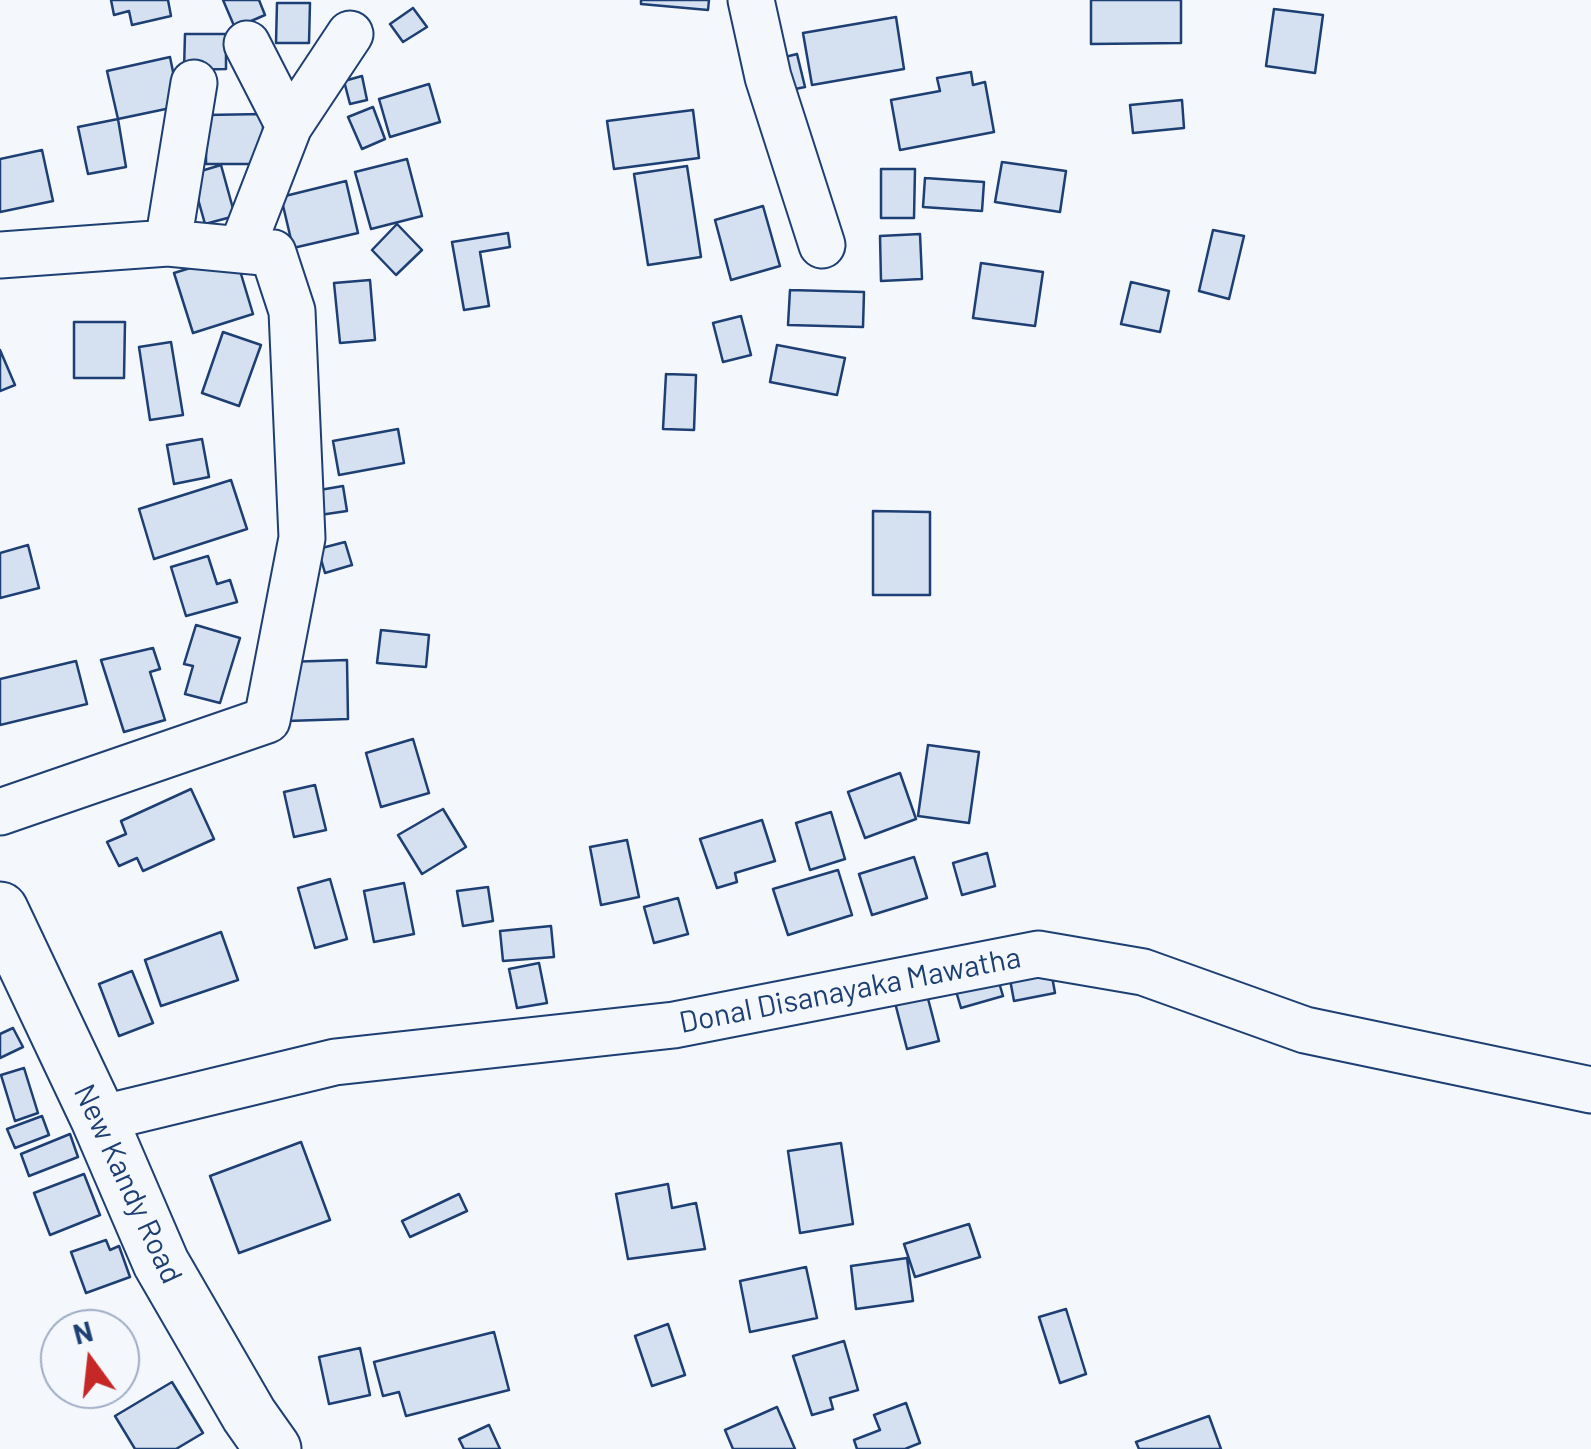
<!DOCTYPE html>
<html>
<head>
<meta charset="utf-8">
<style>
  body { margin:0 }
  #map { position:relative; width:1591px; height:1449px; overflow:hidden; background:#f4f7fb; font-family:Barlow,sans-serif }
  canvas { display:block }
  .north { position:absolute; left:40px; top:1309px; width:100px; height:100px; box-sizing:border-box; background:#f4f7fb; border:2px solid #9eadc5; border-radius:50%; rotate:345deg; font-size:28px; font-weight:700; line-height:40px; text-align:center; color:#1d3f73 }
  .north::after { content:''; display:block; margin:auto; width:35px; height:45px; background:#c62828; clip-path:polygon(50% 0,100% 100%,50% 72%,0 100%) }
</style>
</head>
<body>
<div id="map">
<canvas width="1591" height="1449"></canvas>
<div class="north">N</div>
</div>
<script>
const ctx = document.querySelector('canvas').getContext('2d');
ctx.lineJoin = 'round';
function fillPath(path, color) { ctx.fillStyle = color; ctx.fill(path, 'evenodd'); }
const shape = rows => new Path2D(rows.map(r => 'M' + r).join(''));
function stroke(path, color, width, dash) { ctx.strokeStyle = color; ctx.lineWidth = width; ctx.lineCap = dash ? 'butt' : 'round'; ctx.setLineDash(dash || []); ctx.stroke(path); }
function label(font, color, halo, rows, align = 'center') {
  ctx.font = font + ' Barlow,sans-serif'; ctx.lineWidth = 8; ctx.setLineDash([]); ctx.textBaseline = 'middle'; ctx.strokeStyle = halo; ctx.fillStyle = color; for (const [text, x, y, turn = 0] of rows) {
    ctx.save(); ctx.translate(x, y); ctx.rotate((+turn || 0) * Math.PI / 180); ctx.textAlign = isNaN(turn) ? turn : align; if (halo) ctx.strokeText(text, 0, 0); ctx.fillText(text, 0, 0); ctx.restore();
  }
}
const building = shape([
  [111,0,168,0,171,16,132,25,129,11,114,15,111,0],
  [223,0,259,0,265,15,235,28,223,0],
  [641,0,709,0,708,10,641,4,641,0],
  [1091,0,1181,0,1181,43,1091,44,1091,0],
  [277,3,310,3,309,43,276,43,277,3],
  [413,8,427,27,403,42,390,24,413,8],
  [1274,9,1323,15,1315,73,1266,66,1274,9],
  [896,17,904,69,812,85,803,33,896,17],
  [185,34,226,34,226,69,184,70,185,34],
  [797,54,805,87,781,92,773,60,797,54],
  [170,57,180,106,118,119,107,71,170,57],
  [971,72,973,85,985,82,994,132,900,150,891,100,940,91,937,78,971,72],
  [362,76,367,100,350,104,344,81,362,76],
  [429,84,440,122,390,137,379,99,429,84],
  [1182,100,1184,128,1133,133,1130,105,1182,100],
  [373,107,385,139,362,149,348,117,373,107],
  [693,110,699,158,614,169,607,121,693,110],
  [263,114,263,164,206,164,206,115,263,114],
  [118,119,126,167,88,174,78,127,118,119],
  [42,150,53,201,0,212,0,159,42,150],
  [407,159,422,216,371,229,355,172,407,159],
  [1002,162,1066,171,1060,212,995,202,1002,162],
  [221,165,235,216,205,224,191,174,221,165],
  [687,166,701,257,648,265,634,174,687,166],
  [881,169,915,169,914,218,881,218,881,169],
  [925,178,984,182,982,211,923,207,925,178],
  [346,181,358,233,293,248,281,197,346,181],
  [763,206,780,266,731,280,715,220,763,206],
  [397,224,422,250,396,275,372,250,397,224],
  [1213,230,1244,236,1229,299,1199,291,1213,230],
  [508,233,510,247,480,252,489,306,464,310,452,242,508,233],
  [920,234,922,279,881,281,880,236,920,234],
  [235,254,253,314,193,333,174,273,235,254],
  [981,263,1043,272,1035,326,973,318,981,263],
  [370,280,375,340,340,343,334,283,370,280],
  [1131,282,1169,291,1160,332,1121,324,1131,282],
  [790,290,864,292,863,327,788,325,790,290],
  [741,316,751,355,723,362,713,323,741,316],
  [74,322,125,322,124,378,74,378,74,322],
  [223,332,261,345,239,406,202,393,223,332],
  [171,342,183,415,150,420,139,347,171,342],
  [777,345,845,358,837,395,770,382,777,345],
  [0,350,15,385,0,391,0,350],
  [666,374,696,375,694,430,663,429,666,374],
  [398,429,404,463,339,475,333,441,398,429],
  [202,439,209,477,174,484,167,445,202,439],
  [231,480,247,529,154,559,139,509,231,480],
  [343,486,347,511,306,517,302,493,343,486],
  [873,511,930,512,930,595,873,595,873,511],
  [345,542,352,565,325,573,318,549,345,542],
  [28,545,39,588,0,598,0,553,28,545],
  [208,556,217,584,230,580,237,602,186,616,171,567,208,556],
  [196,625,240,638,220,703,185,694,193,666,184,664,196,625],
  [381,630,429,635,426,667,377,663,381,630],
  [153,648,160,669,150,672,165,720,124,732,101,660,153,648],
  [347,660,348,719,287,721,285,662,347,660],
  [76,661,87,704,0,725,0,679,76,661],
  [413,739,429,793,381,807,366,753,413,739],
  [928,745,979,752,969,823,918,816,928,745],
  [900,773,916,819,865,838,848,792,900,773],
  [315,785,326,830,294,837,284,792,315,785],
  [191,789,214,839,143,871,137,858,119,866,107,842,126,834,121,821,191,789],
  [443,809,466,847,422,874,398,835,443,809],
  [831,812,845,859,810,870,796,823,831,812],
  [762,820,775,861,735,873,737,882,717,888,700,839,762,820],
  [627,840,639,897,601,905,590,847,627,840],
  [987,853,995,886,962,895,953,863,987,853],
  [914,857,927,898,872,915,859,874,914,857],
  [838,870,852,915,788,935,773,889,838,870],
  [330,879,347,939,315,948,298,888,330,879],
  [404,883,414,934,374,942,364,891,404,883],
  [488,887,493,921,463,926,457,891,488,887],
  [678,898,688,934,654,943,644,907,678,898],
  [551,926,554,957,503,961,500,931,551,926],
  [221,932,238,980,161,1006,145,960,221,932],
  [539,963,547,1003,517,1008,509,969,539,963],
  [1050,965,1055,993,1014,1001,1009,974,1050,965],
  [995,969,1003,996,961,1008,953,981,995,969],
  [132,971,153,1023,119,1036,99,984,132,971],
  [925,987,939,1041,907,1049,893,995,925,987],
  [13,1028,23,1047,0,1058,0,1034,13,1028],
  [24,1068,38,1113,15,1121,1,1075,24,1068],
  [42,1116,49,1135,15,1148,7,1129,42,1116],
  [70,1134,78,1157,29,1176,21,1154,70,1134],
  [301,1142,330,1220,239,1253,210,1176,301,1142],
  [841,1143,853,1224,800,1233,788,1151,841,1143],
  [84,1174,100,1215,50,1235,34,1193,84,1174],
  [668,1184,672,1208,696,1203,705,1249,628,1259,616,1194,668,1184],
  [459,1194,467,1211,410,1237,402,1221,459,1194],
  [969,1224,980,1257,915,1277,904,1244,969,1224],
  [106,1240,110,1250,119,1246,130,1277,86,1293,71,1252,106,1240],
  [907,1258,913,1301,856,1309,851,1266,907,1258],
  [806,1267,817,1318,750,1332,740,1281,806,1267],
  [1066,1309,1086,1374,1060,1383,1039,1317,1066,1309],
  [668,1324,685,1375,652,1386,635,1336,668,1324],
  [494,1332,509,1390,406,1416,399,1392,383,1396,374,1362,494,1332],
  [844,1341,858,1390,830,1398,833,1409,812,1415,793,1356,844,1341],
  [360,1348,370,1395,329,1404,319,1357,360,1348],
  [172,1382,203,1433,176,1449,135,1449,115,1416,172,1382],
  [906,1403,920,1443,905,1449,857,1449,854,1440,880,1430,874,1415,906,1403],
  [777,1407,795,1449,733,1449,725,1430,777,1407],
  [1209,1416,1221,1449,1139,1449,1136,1442,1209,1416],
  [489,1425,500,1449,464,1449,459,1439,489,1425]
]);
fillPath(building, '#d5e0f0');
stroke(building, '#1d3f73', 2.5);
const minor = shape([
  [751,0,768,77,822,245],
  [247,44,289,126],
  [168,243,194,83],
  [241,250,289,126,350,34],
  [0,255,168,243,273,253,292,311,302,538,267,720,0,812],
  [99,1119,335,1062,674,1025,1038,954,1143,972,1305,1030,1591,1090]
]);
const major = shape([
  [0,910,99,1119,161,1263,249,1415,273,1449]
]);
stroke(minor, '#1d3f73', 49);
stroke(major, '#1d3f73', 59);
stroke(minor, '#f4f7fb', 45);
stroke(major, '#f4f7fb', 55);
label('30px', '#1d3f73', '#f4f7fb', [
  ["Donal Disanayaka Mawatha",850,990,-11],
  ["New Kandy Road",128,1184,65]
]);
</script>
</body>
</html>
